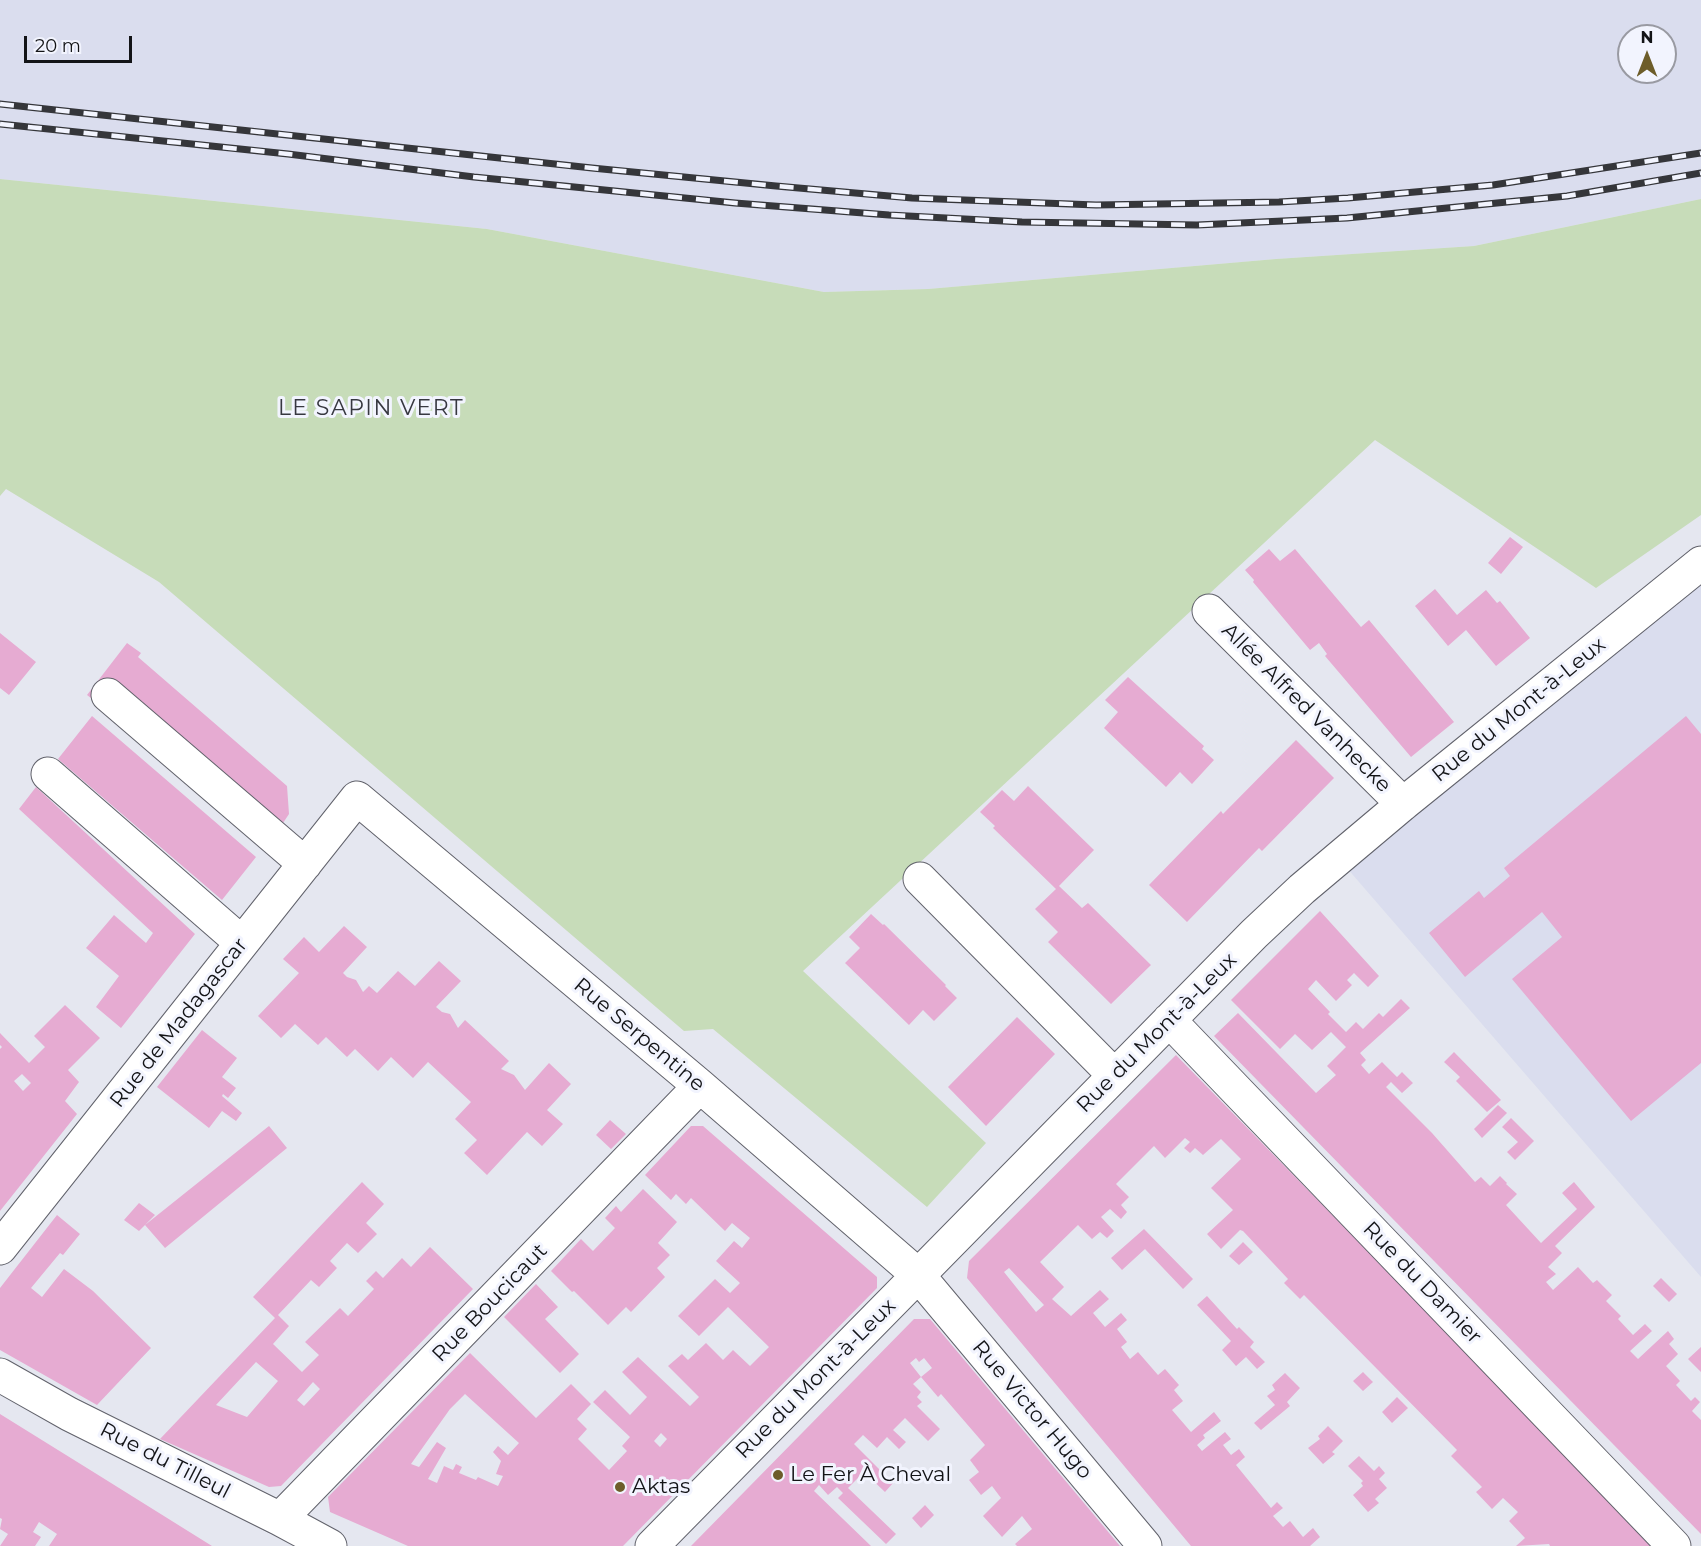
<!DOCTYPE html>
<html>
<head>
<meta charset="utf-8">
<style>
  body { margin:0 }
  #map { position:relative; width:1701px; height:1546px; overflow:hidden; background:#e5e7f0; font-family:Montserrat,sans-serif }
  canvas { display:block }
  .north { position:absolute; left:1617px; top:24px; width:60px; height:60px; box-sizing:border-box; background:#f2f4fe; border:2px solid #999aa2; border-radius:50%; rotate:0deg; font-size:16px; font-weight:700; line-height:24px; text-align:center; color:#131417 }
  .north::after { content:''; display:block; margin:auto; width:21px; height:27px; background:#6d5d2a; clip-path:polygon(50% 0,100% 100%,50% 72%,0 100%) }
  .scale { position:absolute; left:24px; top:36px; width:108px; height:27px; box-sizing:border-box; border:3px solid #131417; border-top:0; padding-left:8px; font-size:18px; line-height:21px; white-space:nowrap; color:#131417; -webkit-text-stroke:4px #f2f4fe; paint-order:stroke }
</style>
</head>
<body>
<div id="map">
<canvas width="1701" height="1546"></canvas>
<div class="north">N</div>
<div class="scale">20 m</div>
</div>
<script>
const ctx = document.querySelector('canvas').getContext('2d');
ctx.lineJoin = 'round';
function fillPath(path, color) { ctx.fillStyle = color; ctx.fill(path, 'evenodd'); }
const shape = rows => new Path2D(rows.map(r => 'M' + r).join(''));
function stroke(path, color, width, dash) { ctx.strokeStyle = color; ctx.lineWidth = width; ctx.lineCap = dash ? 'butt' : 'round'; ctx.setLineDash(dash || []); ctx.stroke(path); }
function label(font, color, halo, rows, align = 'center') {
  ctx.font = font + ' Montserrat,sans-serif'; ctx.lineWidth = 6; ctx.setLineDash([]); ctx.textBaseline = 'middle'; ctx.strokeStyle = halo; ctx.fillStyle = color; for (const [text, x, y, turn = 0] of rows) {
    ctx.save(); ctx.translate(x, y); ctx.rotate((+turn || 0) * Math.PI / 180); ctx.textAlign = isNaN(turn) ? turn : align; if (halo) ctx.strokeText(text, 0, 0); ctx.fillText(text, 0, 0); ctx.restore();
  }
}
fillPath(shape([
  [0,0,1701,0,1701,199,1474,246,1276,259,928,289,824,292,487,229,0,179],
  [1629,36,1665,36,1665,72,1629,72],
  [1701,567,1701,1277,1346,867]
]), '#daddee');
fillPath(shape([
  [0,179,487,229,824,292,928,289,1276,259,1474,246,1701,199,1701,515,1596,588,1375,440,803,971,986,1143,927,1207,713,1029,684,1031,159,582,6,489,0,496]
]), '#c7dcb9');
fillPath(shape([
  [1510,537,1523,547,1501,574,1488,563],
  [1269,549,1280,561,1295,549,1361,627,1369,620,1454,722,1411,757,1325,656,1327,654,1319,643,1310,650,1253,582,1254,580,1245,570],
  [1435,589,1457,615,1486,590,1497,603,1500,601,1530,638,1496,666,1466,630,1448,646,1415,606],
  [0,633,36,662,9,695,0,688],
  [127,643,141,653,138,657,287,786,289,814,283,823,118,682,100,705,87,695],
  [1128,677,1204,746,1202,749,1214,760,1192,784,1180,772,1166,787,1104,728,1118,712,1105,700],
  [92,716,256,857,222,900,58,759],
  [1686,716,1701,734,1701,1063,1631,1121,1512,979,1562,937,1542,912,1465,977,1429,933,1479,891,1484,898,1510,876,1504,868],
  [1296,740,1334,778,1262,851,1259,848,1187,922,1149,885,1221,811,1223,814],
  [1028,786,1094,850,1059,886,1082,908,1088,903,1151,965,1111,1004,1048,942,1058,932,1035,909,1056,889,993,828,995,826,980,812,1002,790,1014,801],
  [36,787,195,934,121,1028,96,1007,119,976,86,948,114,915,146,943,153,933,19,809],
  [1320,911,1379,976,1368,987,1354,973,1347,980,1352,985,1336,1001,1316,980,1308,989,1330,1012,1328,1014,1346,1032,1356,1022,1363,1029,1379,1013,1383,1017,1401,999,1410,1008,1360,1053,1366,1060,1361,1065,1369,1074,1382,1062,1397,1077,1402,1072,1413,1083,1402,1093,1391,1082,1386,1087,1432,1133,1475,1182,1481,1177,1490,1186,1500,1176,1507,1183,1506,1184,1517,1194,1506,1205,1541,1243,1577,1209,1562,1193,1574,1182,1595,1207,1555,1246,1562,1253,1548,1267,1556,1274,1546,1282,1553,1290,1578,1267,1593,1283,1597,1280,1612,1295,1606,1301,1621,1316,1618,1319,1633,1335,1645,1324,1652,1331,1630,1351,1638,1359,1668,1331,1674,1339,1669,1344,1678,1354,1666,1366,1680,1381,1676,1385,1691,1401,1695,1397,1700,1402,1692,1411,1701,1420,1701,1534,1214,1036,1238,1013,1316,1093,1336,1075,1327,1066,1346,1047,1331,1032,1312,1050,1295,1034,1280,1049,1231,1000],
  [871,914,883,925,884,924,946,985,945,986,957,998,934,1021,923,1010,909,1025,845,963,860,948,849,937],
  [344,926,367,947,343,973,347,977,356,980,363,992,369,986,377,993,398,971,415,986,439,961,461,981,436,1007,442,1012,450,1014,458,1028,465,1020,509,1061,501,1069,514,1075,525,1090,549,1063,571,1084,547,1110,563,1124,542,1146,527,1132,487,1175,464,1153,477,1140,455,1119,471,1102,428,1062,413,1078,391,1057,378,1071,355,1049,347,1057,326,1037,318,1045,295,1024,281,1038,258,1016,299,973,283,959,304,937,319,952],
  [65,1005,100,1038,68,1070,79,1082,65,1101,77,1114,0,1211,0,1049,2,1047,0,1045,0,1033,29,1063,45,1047,34,1036],
  [22,1074,31,1083,23,1091,14,1081],
  [1017,1017,1055,1054,986,1126,948,1087],
  [202,1030,237,1058,222,1077,236,1088,228,1098,223,1094,222,1096,242,1113,236,1121,222,1111,209,1128,157,1087],
  [1454,1052,1501,1100,1487,1112,1456,1081,1460,1077,1444,1062],
  [1176,1055,1389,1273,1658,1546,1550,1546,1549,1544,1516,1546,1525,1538,1509,1521,1518,1512,1503,1498,1492,1509,1476,1492,1482,1487,1451,1456,1457,1450,1304,1295,1300,1299,1284,1283,1288,1279,1243,1231,1240,1230,1221,1249,1207,1234,1233,1210,1211,1188,1241,1159,1221,1139,1203,1155,1195,1148,1190,1153,1184,1148,1190,1142,1185,1138,1165,1158,1154,1146,1116,1184,1129,1197,1121,1205,1127,1212,1121,1219,1110,1209,1101,1217,1114,1231,1107,1238,1100,1232,1092,1239,1078,1225,1040,1262,1064,1287,1052,1299,1071,1316,1100,1290,1109,1299,1093,1313,1105,1327,1121,1313,1127,1320,1117,1329,1127,1342,1121,1347,1130,1359,1138,1352,1158,1375,1165,1369,1179,1385,1174,1390,1183,1401,1172,1410,1191,1432,1214,1412,1221,1421,1203,1435,1205,1438,1197,1445,1202,1451,1225,1432,1231,1439,1223,1445,1231,1455,1239,1449,1245,1457,1236,1465,1271,1508,1277,1502,1283,1508,1273,1516,1283,1527,1290,1521,1303,1537,1313,1528,1320,1537,1310,1546,1191,1546,967,1278,969,1261],
  [1009,1268,1044,1305,1036,1312,1004,1272],
  [1498,1105,1507,1113,1482,1138,1474,1129],
  [1511,1118,1534,1141,1515,1160,1507,1152,1518,1142,1502,1127],
  [610,1120,626,1134,611,1149,596,1135],
  [269,1126,287,1148,165,1248,145,1225],
  [691,1126,703,1126,877,1277,877,1288,623,1546,408,1546,330,1512,328,1497,470,1353,536,1418,571,1384,591,1404,577,1419,587,1429,578,1439,609,1470,627,1451,622,1446,630,1437,593,1402,605,1390,630,1415,647,1397,622,1372,638,1357,690,1406,699,1397,668,1366,682,1354,688,1360,706,1343,723,1360,733,1350,750,1366,769,1347,728,1307,699,1336,678,1316,715,1279,730,1293,740,1283,716,1261,734,1241,742,1248,750,1238,732,1223,725,1231,691,1198,686,1204,676,1194,671,1200,645,1175],
  [465,1394,519,1443,508,1455,498,1446,493,1452,501,1461,496,1474,503,1476,498,1486,480,1478,478,1477,476,1480,459,1473,462,1467,456,1464,453,1470,444,1466,437,1483,428,1479,446,1448,437,1442,419,1467,411,1464,450,1409],
  [661,1433,667,1439,660,1447,654,1441],
  [362,1182,384,1204,366,1223,377,1234,358,1253,347,1243,330,1261,337,1268,319,1287,311,1280,278,1315,289,1326,273,1344,302,1372,319,1355,305,1342,340,1308,348,1316,374,1289,366,1281,376,1271,383,1278,402,1258,411,1267,430,1247,473,1289,281,1486,269,1487,160,1439,275,1318,253,1297],
  [256,1362,278,1381,247,1417,216,1405],
  [313,1382,320,1389,304,1406,297,1400],
  [643,1189,677,1222,658,1243,670,1255,657,1268,665,1277,631,1312,626,1307,608,1325,574,1291,572,1292,551,1271,581,1239,593,1251,615,1228,605,1218,616,1206,621,1212],
  [139,1203,155,1215,139,1231,124,1220],
  [57,1215,80,1234,63,1255,60,1253,31,1288,42,1297,64,1269,93,1291,151,1348,97,1405,0,1350,0,1288],
  [1144,1229,1193,1279,1183,1289,1145,1249,1122,1270,1111,1258],
  [1243,1242,1253,1252,1239,1265,1229,1256],
  [1661,1278,1677,1294,1669,1302,1653,1286],
  [536,1284,558,1307,545,1319,579,1354,560,1373,504,1317],
  [1207,1296,1237,1329,1239,1327,1254,1342,1250,1347,1265,1362,1257,1369,1246,1357,1236,1366,1222,1350,1231,1341,1197,1305],
  [914,1319,930,1319,1120,1546,1017,1546,1015,1544,1032,1529,1022,1516,1002,1537,983,1516,1001,1498,992,1486,981,1495,969,1480,979,1472,970,1460,985,1445,941,1394,938,1397,921,1377,913,1384,921,1392,917,1397,922,1402,917,1406,940,1429,928,1441,905,1418,893,1430,906,1442,899,1449,887,1437,877,1448,863,1435,854,1444,893,1483,885,1492,864,1472,848,1488,896,1534,886,1544,838,1498,843,1493,837,1487,828,1495,819,1485,814,1491,871,1546,691,1546],
  [916,1358,919,1362,924,1358,932,1368,921,1377,910,1363],
  [1701,1347,1701,1372,1688,1359],
  [1363,1372,1373,1382,1363,1391,1353,1381],
  [1285,1373,1300,1388,1287,1402,1290,1406,1261,1430,1254,1423,1275,1405,1267,1396,1275,1390,1272,1385],
  [1397,1397,1408,1408,1392,1423,1382,1412],
  [0,1414,95,1473,212,1546,49,1546,57,1534,39,1522,33,1532,41,1537,35,1546,0,1546,8,1534,0,1529,2,1519,0,1518],
  [1328,1426,1343,1441,1332,1452,1335,1454,1323,1464,1308,1448,1320,1439,1318,1436],
  [1359,1456,1374,1471,1379,1466,1385,1473,1379,1479,1387,1488,1375,1499,1379,1503,1368,1512,1353,1495,1363,1486,1361,1483,1363,1481,1348,1466],
  [925,1505,934,1515,921,1528,912,1518]
]), '#e6abd2');
const minor = shape([
  [1209,611,1403,804],
  [108,695,305,864],
  [48,774,242,943],
  [920,879,1114,1075],
  [1169,1020,1674,1546],
  [0,1248,357,798,700,1086,918,1275,1145,1546],
  [0,1375,69,1414,280,1519,330,1546],
  [280,1519,700,1086],
  [652,1546,1254,934,1302,889,1403,804,1701,563]
]);
stroke(minor, '#61626b', 35);
stroke(minor, '#fff', 33);
const rail = shape([
  [0,104,592,168,776,186,912,198,1096,205,1279,202,1348,198,1493,185,1701,153],
  [0,124,288,154,474,177,735,203,889,215,1022,222,1197,225,1347,218,1567,196,1701,173]
]);
stroke(rail, '#35363a', 7);
stroke(rail, '#f2f4fe', 4.5, [14]);
for (const [x, y, r, color] of [
  [778,1475,6,"#6d5d2a"],
  [620,1487,6,"#6d5d2a"]
]) { const dot = new Path2D(); dot.arc(x, y, r, 0, 2 * Math.PI); ctx.fillStyle = color; ctx.fill(dot); stroke(dot, '#f2f4fe', 2); }
label('21px', '#131417', '#f2f4fe', [
  ["Allée Alfred Vanhecke",1306,708,45],
  ["Rue du Mont-à-Leux",1519,710,-39],
  ["Rue de Madagascar",179,1023,-52],
  ["Rue du Mont-à-Leux",1157,1033,-45],
  ["Rue Serpentine",639,1035,40],
  ["Rue du Damier",1422,1283,46],
  ["Rue Boucicaut",490,1303,-46],
  ["Rue du Mont-à-Leux",816,1379,-45],
  ["Rue Victor Hugo",1032,1410,50],
  ["Rue du Tilleul",165,1461,27]
]);
label('21px', '#131417', '#f2f4fe', [
  ["Le Fer À Cheval",790,1475],
  ["Aktas",632,1487]
], 'left');
ctx.letterSpacing = '1.5px';
label('22px', '#373840', '#f2f4fe', [
  ["LE SAPIN VERT",371,409]
]);
ctx.letterSpacing = '0px';
</script>
</body>
</html>
